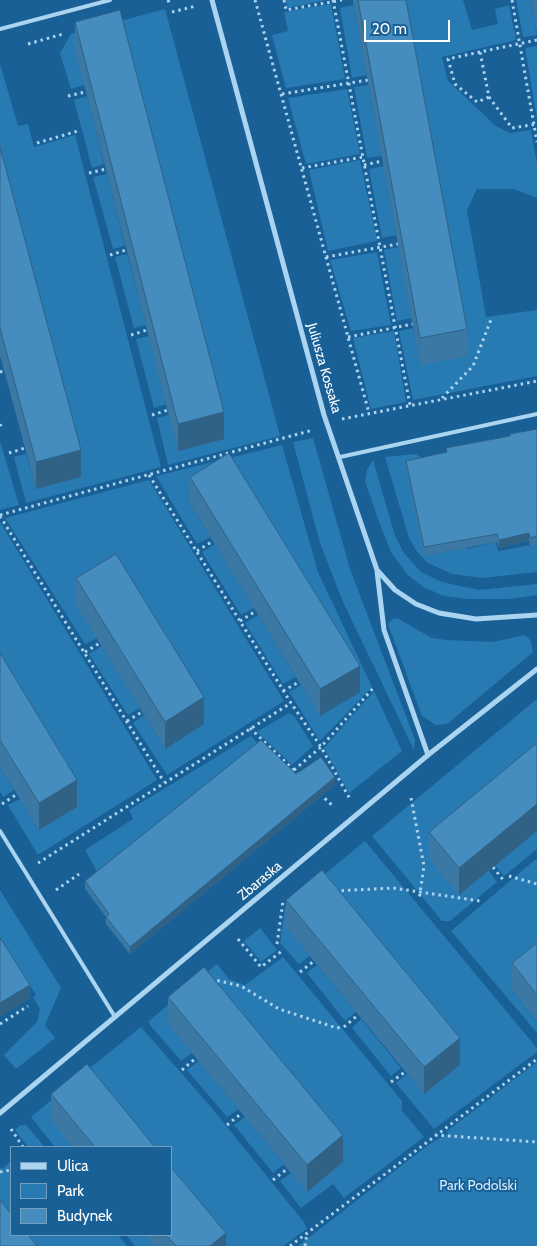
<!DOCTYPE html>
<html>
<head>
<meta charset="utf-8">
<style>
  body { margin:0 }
  #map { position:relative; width:537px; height:1246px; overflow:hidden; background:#186096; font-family:Cabin,sans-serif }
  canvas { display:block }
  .legend { position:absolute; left:10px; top:1146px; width:162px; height:90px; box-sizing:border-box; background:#186096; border:1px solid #74a0c0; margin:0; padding:6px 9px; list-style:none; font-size:15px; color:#fff }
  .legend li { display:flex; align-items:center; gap:10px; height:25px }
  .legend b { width:25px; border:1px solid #74a0c0 }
  .scale { position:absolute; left:364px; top:20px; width:86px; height:22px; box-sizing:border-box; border:2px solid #fff; border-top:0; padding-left:6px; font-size:15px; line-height:18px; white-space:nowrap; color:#fff; -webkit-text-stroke:4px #186096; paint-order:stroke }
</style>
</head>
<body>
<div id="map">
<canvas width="537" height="1246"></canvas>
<ul class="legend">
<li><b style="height:6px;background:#abd4f1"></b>Ulica</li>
<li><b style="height:14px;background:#287ab3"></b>Park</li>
<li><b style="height:14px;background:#458cbf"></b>Budynek</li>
</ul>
<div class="scale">20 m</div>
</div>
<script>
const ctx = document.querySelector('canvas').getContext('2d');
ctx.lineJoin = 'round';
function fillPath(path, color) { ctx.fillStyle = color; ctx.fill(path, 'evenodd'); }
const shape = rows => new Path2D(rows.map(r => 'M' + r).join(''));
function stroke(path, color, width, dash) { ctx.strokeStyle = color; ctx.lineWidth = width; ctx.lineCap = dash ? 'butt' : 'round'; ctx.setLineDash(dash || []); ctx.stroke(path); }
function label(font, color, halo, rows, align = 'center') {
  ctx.font = font + ' Cabin,sans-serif'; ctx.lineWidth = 4; ctx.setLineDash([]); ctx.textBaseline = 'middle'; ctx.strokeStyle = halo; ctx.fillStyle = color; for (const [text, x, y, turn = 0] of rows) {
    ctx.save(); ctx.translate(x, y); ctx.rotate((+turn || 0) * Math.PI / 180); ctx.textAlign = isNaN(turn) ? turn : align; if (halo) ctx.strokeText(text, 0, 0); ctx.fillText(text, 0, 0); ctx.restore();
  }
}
fillPath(shape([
  [286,0,327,0,287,8],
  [401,0,463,0,472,30,498,24,495,9,509,5,516,40,442,57,448,81,496,126,510,133,531,130,537,164,537,198,514,189,477,189,467,210,486,317,537,310,537,376,413,400,399,331,413,328,421,365],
  [516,0,531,0,537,35,523,37],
  [331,4,345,79,286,88,272,35,288,31,284,12],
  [354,5,367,75,352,78,340,8],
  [165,9,280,436,168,465,157,418,169,415,178,450,223,439,84,85,71,89,60,53,71,34],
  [537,46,537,118,525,48],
  [0,64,18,126,28,124,34,147,75,135,161,467,26,503,14,457,26,454,36,489,81,476,0,174],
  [369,85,382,156,367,158,354,87],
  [347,89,360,154,306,164,288,98],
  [87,96,104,164,92,168,74,100],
  [360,160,377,241,328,251,309,170],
  [384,166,396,235,382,238,369,169],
  [107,174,125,246,113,249,93,177],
  [399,247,412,318,397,321,384,250],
  [377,252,391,325,351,331,330,260],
  [127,254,146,325,134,328,115,257],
  [394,331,406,402,371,409,353,338],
  [149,336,166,404,154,408,136,339],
  [313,438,350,569,415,740,414,750,343,602,320,543,293,442],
  [0,441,19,505,0,510],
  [282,445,318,572,372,687,320,741,289,692,301,685,320,716,360,692,190,504,210,537,197,544,156,476],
  [416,454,426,461,462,527,467,549,492,543,491,521,498,551,537,544,537,572,482,578,452,574,428,563,417,552,409,538,385,457],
  [373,460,395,536,404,553,421,572,442,582,479,590,537,584,537,595,510,599,468,599,444,596,423,587,407,574,391,552,378,519,365,481,367,470],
  [149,480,284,701,167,775,133,723,144,715,165,749,204,724,97,638,85,644,5,518],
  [0,522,157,780,38,855,8,805,20,799,39,830,77,806,0,680],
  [215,544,254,608,241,615,202,552],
  [258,615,296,677,283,684,245,623],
  [397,618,432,638,446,640,492,642,525,635,531,641,533,652,447,724,436,725,422,716,388,624,392,619],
  [102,646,140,708,128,715,89,654],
  [374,691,402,751,349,793,324,748],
  [537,699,537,770,489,871,497,882,450,921,442,921,372,836],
  [289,713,294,716,313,746,292,765,257,732],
  [251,736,261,747,100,877,85,850,133,819,129,810],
  [0,767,14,790,3,797,0,791],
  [537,831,537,849,504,876,495,865],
  [365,841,537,1048,537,1052,434,1129,396,1083,407,1074,424,1094,286,927,310,956,299,964,280,943,285,907],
  [537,858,537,970,512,990,537,1022,537,1033,451,931],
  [0,890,61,988,45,1025,55,1038,16,1069,4,1055,37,1022,40,1009,33,997,36,995,0,937],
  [260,928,277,950,261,962,244,941],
  [283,957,402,1101,402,1111,424,1137,344,1198,333,1184,301,1208,280,1181,291,1173,192,1053,181,1061,150,1025,149,1021,217,964,229,979,245,985],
  [317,965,356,1012,345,1021,307,973],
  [361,1019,401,1068,391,1076,352,1028],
  [141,1027,211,1107,303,1221,307,1229,283,1246,214,1246,171,1194,171,1147,133,1147,51,1120,73,1147,55,1147,31,1117,50,1101,53,1104,71,1083],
  [199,1061,239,1109,227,1117,187,1070],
  [537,1062,537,1246,298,1246,428,1145,449,1133,446,1132],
  [245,1117,284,1164,273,1173,234,1125],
  [21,1125,26,1125,45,1147,28,1147,15,1130],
  [11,1161,11,1235,118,1235,127,1246,15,1246,0,1227,0,1167,2,1169],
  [126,1235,144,1235,154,1246,135,1246]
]), '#287ab3');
stroke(shape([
  [168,0,169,3],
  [255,0,369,413],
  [284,0,286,10,342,0],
  [333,0,410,405],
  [512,0,537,142],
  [172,12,196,6],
  [537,40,480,52,489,97,512,128,537,124],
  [28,44,63,34],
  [480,52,448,59,455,84,477,102,489,97],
  [282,94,368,80],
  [68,96,85,92],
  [37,143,78,131],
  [364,165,383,161],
  [302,168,363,157],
  [89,173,106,169],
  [110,255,126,250],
  [326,257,398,244],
  [131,335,147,330],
  [348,337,413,324],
  [0,372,4,371],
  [442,398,473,366,492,317],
  [152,415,168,410],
  [342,419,537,381],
  [0,426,1,424],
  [9,453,25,448],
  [149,475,291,703,321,747,350,799],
  [0,515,313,430],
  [0,516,164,782],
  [197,551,213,541],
  [240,621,256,611],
  [85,652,100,643],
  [283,691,299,682],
  [127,721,142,712],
  [250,728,300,776],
  [294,770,321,747,375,686],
  [320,794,334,807],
  [411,798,424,866,419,900],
  [2,804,17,794],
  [38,863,291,703],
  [493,867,504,881],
  [509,876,537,884],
  [56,890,79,874],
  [335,891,393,888,480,901],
  [238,939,261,967,282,951],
  [277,944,283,901],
  [300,972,314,961],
  [211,979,241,986,279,1009,337,1028,345,1026,358,1015],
  [0,1024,28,1006],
  [182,1070,196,1058],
  [391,1082,405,1072],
  [227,1125,242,1113],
  [11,1129,23,1147],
  [435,1135,537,1142],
  [0,1172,11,1170],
  [273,1180,287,1169],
  [290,1246,537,1059],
  [305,1246,307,1233]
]), '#abd4f1', 3, [2.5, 4]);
stroke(shape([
  [0,29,110,0],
  [340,457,537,414],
  [0,831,115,1017]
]), '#abd4f1', 4);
stroke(shape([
  [212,0,324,415,377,570,395,590,416,604,439,613,476,619,537,615],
  [377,571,384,630,428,755],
  [0,1113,428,755,537,669]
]), '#abd4f1', 5);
fillPath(shape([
  [353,0,406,0,467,329,467,356,420,365],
  [531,0,537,0,537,33],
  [75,22,224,439,178,451,75,49],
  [0,147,81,477,36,489,0,355],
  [537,429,537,544,530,546,529,541,499,548,497,542,424,556,406,469,406,461,446,453,446,448,510,436],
  [190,477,360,692,320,716,190,504],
  [76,578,204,724,165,749,76,605],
  [0,653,77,807,39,830,0,767],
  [537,743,537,831,459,895,429,859,429,832],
  [296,774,335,785,130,954,106,924,106,917,85,889,85,881],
  [286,900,460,1065,424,1094,286,927],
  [537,943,537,1022,512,990,512,963],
  [168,997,343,1162,307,1192,168,1024],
  [51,1094,155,1147,73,1147,51,1121],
  [144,1235,171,1235,226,1246,154,1246]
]), '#3b78a4');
fillPath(shape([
  [224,412,224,439,178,451,178,424],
  [81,450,81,477,36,489,36,462],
  [529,533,529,541,499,548,499,540],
  [360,666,360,692,320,716,320,689],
  [204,697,204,724,165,749,165,722],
  [335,777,335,785,130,954,130,947],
  [77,780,77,807,39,830,39,803],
  [537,804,537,831,459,895,459,868],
  [30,985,30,999,0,1017,0,1003],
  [460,1038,460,1065,424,1094,424,1067],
  [343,1135,343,1162,307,1192,307,1165],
  [226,1233,226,1246,210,1246]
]), '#306286');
const building = shape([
  [358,0,406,0,467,329,420,338,358,0],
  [120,10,224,412,178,424,75,22,120,10],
  [0,147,81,450,36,462,0,328,0,147],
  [537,429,537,536,530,538,529,533,499,540,497,534,424,547,406,461,447,452,446,448,510,436,510,434,537,429],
  [229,453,360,666,320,689,190,477,229,453],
  [116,554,204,697,165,722,76,578,116,554],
  [0,653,77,780,39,803,0,740,0,653],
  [261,740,296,774,321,757,335,777,130,947,106,917,109,914,85,881,261,740],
  [537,743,537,804,459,868,429,832,537,743],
  [322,870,460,1038,424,1067,286,900,322,870],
  [1,939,30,985,0,1003,0,940,1,939],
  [537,943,537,995,512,963,537,943],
  [204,967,343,1135,307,1165,168,997,204,967],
  [87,1064,155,1147,95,1147,51,1094,87,1064],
  [171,1167,226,1233,210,1246,176,1246,166,1235,171,1235,171,1167],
  [0,1200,11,1214,11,1235,28,1235,37,1246,0,1246,0,1200]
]);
fillPath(building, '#458cbf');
stroke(building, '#306286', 1);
label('14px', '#fff', '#186096', [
  ["Juliusza Kossaka",324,368,74],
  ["Zbaraska",260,881,-40]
]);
label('14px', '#d2eafc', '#186096', [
  ["Park Podolski",478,1186]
]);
</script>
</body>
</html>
